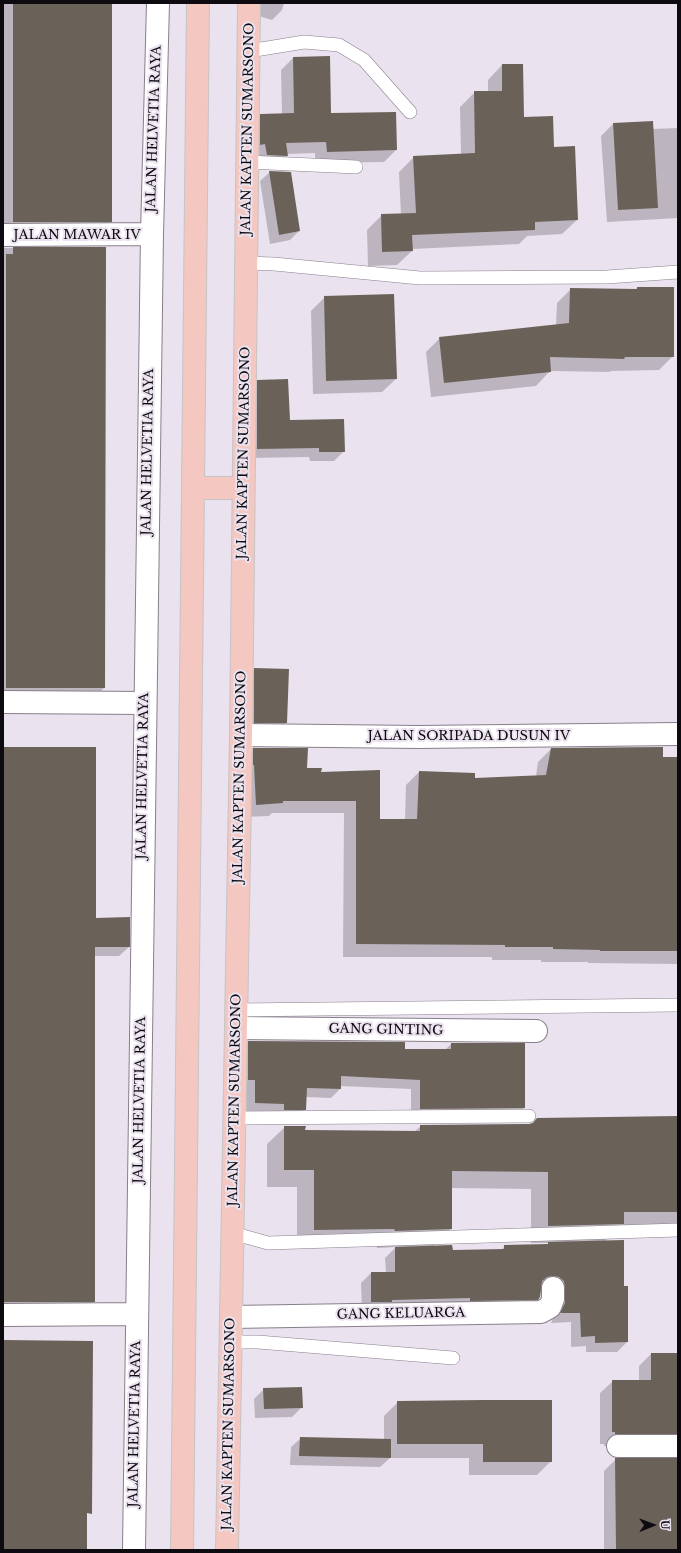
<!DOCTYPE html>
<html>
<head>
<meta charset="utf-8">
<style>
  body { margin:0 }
  #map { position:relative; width:681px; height:1553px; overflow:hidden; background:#ebe2ef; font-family:"Libre Baskerville",serif }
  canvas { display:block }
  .frame { position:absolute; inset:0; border:4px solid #0d0b0f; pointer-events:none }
  .north { position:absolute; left:633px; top:1505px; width:40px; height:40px; -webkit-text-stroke:3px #ebe2ef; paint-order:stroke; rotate:89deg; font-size:11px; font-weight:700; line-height:16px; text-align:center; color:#0d0b0f }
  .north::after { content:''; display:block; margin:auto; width:14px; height:18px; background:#0d0b0f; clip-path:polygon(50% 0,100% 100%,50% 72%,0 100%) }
</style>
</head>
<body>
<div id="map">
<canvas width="681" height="1553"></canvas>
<div class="frame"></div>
<div class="north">U</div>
</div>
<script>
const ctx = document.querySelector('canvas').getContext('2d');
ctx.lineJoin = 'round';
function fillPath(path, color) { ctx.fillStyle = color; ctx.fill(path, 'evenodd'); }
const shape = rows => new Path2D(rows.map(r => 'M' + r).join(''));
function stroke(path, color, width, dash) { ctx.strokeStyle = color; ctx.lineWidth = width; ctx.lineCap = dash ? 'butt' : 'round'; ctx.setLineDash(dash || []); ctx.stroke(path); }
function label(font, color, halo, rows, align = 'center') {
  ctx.font = font + ' "Libre Baskerville",serif'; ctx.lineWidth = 4; ctx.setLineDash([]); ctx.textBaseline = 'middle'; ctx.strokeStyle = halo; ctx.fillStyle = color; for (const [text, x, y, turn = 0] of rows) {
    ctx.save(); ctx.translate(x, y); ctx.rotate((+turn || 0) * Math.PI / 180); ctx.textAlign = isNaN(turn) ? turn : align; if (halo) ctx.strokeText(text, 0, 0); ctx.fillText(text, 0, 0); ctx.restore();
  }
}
fillPath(shape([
  [3,3,112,3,111,221,102,231,3,232],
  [247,3,284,3,282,10,272,20,252,14],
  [329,57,330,114,396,150,384,162,315,163,315,153,287,154,287,156,276,167,255,166,249,127,261,115,282,114,281,70,293,58],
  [502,65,523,118,553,148,577,220,562,234,527,236,519,244,412,249,412,251,397,265,368,266,367,230,382,215,401,215,399,172,414,157,461,155,460,107,475,92,488,92,488,80],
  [613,124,652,129,678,128,678,218,607,222,601,136],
  [270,172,299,231,290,240,270,244,260,181],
  [3,248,105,248,104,688,95,697,3,696],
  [637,288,673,356,659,370,611,371,609,372,550,371,536,386,431,397,426,352,440,338,556,326,557,303,571,289,635,290],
  [325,297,396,379,382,392,313,394,311,311],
  [258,381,290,421,344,451,334,461,310,461,309,457,248,458,248,390],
  [255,669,286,723,276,732,245,732,245,678],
  [3,748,95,919,129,947,119,956,94,956,94,1301,84,1311,3,1312],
  [254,749,306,769,320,773,379,771,379,820,405,820,406,785,419,772,474,779,536,776,538,762,551,749,662,758,678,758,678,964,588,963,588,962,541,962,541,960,492,960,492,957,343,957,344,813,272,813,269,816,244,817,241,762],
  [249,1042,404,1050,445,1050,451,1044,524,1108,515,1117,411,1118,411,1089,340,1086,340,1089,331,1098,306,1097,305,1109,296,1118,246,1112,246,1089,239,1089,239,1051],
  [678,1117,678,1228,617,1229,605,1241,623,1287,627,1342,617,1352,586,1352,586,1346,571,1347,571,1322,551,1323,555,1314,549,1287,542,1285,540,1296,527,1309,362,1312,361,1283,371,1273,386,1273,385,1258,396,1247,377,1248,377,1246,297,1247,297,1187,267,1187,267,1144,285,1127,304,1131,415,1131,421,1126,531,1124,537,1119],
  [451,1188,531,1189,531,1243,549,1243,547,1245,505,1246,500,1251,452,1251,433,1247,451,1229],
  [651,1354,678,1354,678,1434,666,1446,604,1446,604,1444,600,1444,600,1393,613,1381,639,1381,639,1366],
  [264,1389,302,1407,292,1417,255,1418,254,1399],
  [398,1402,551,1461,537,1475,469,1475,469,1458,390,1458,380,1467,290,1465,291,1447,301,1438,384,1440,384,1416],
  [616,1459,678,1459,678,1550,604,1550,604,1471]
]), '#0003');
fillPath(shape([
  [13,3,112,3,112,222,13,222],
  [330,56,331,113,396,112,397,150,327,152,326,142,286,143,288,156,267,155,265,144,260,145,260,114,294,113,293,57],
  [502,64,523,64,524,117,553,116,554,147,575,146,578,220,535,222,535,230,412,235,413,251,382,252,381,214,416,213,413,156,475,153,474,91,502,91],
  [653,121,658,208,618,210,613,123],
  [269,171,291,172,300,231,279,235],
  [13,247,106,247,105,688,6,688,6,254,13,254],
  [637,287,674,287,674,357,625,357,624,359,550,357,551,372,444,383,439,337,569,323,570,288,637,289],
  [394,294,397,379,326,381,324,296],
  [288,379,290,420,344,419,345,452,319,452,319,448,257,449,257,380],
  [254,668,289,669,287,723,254,723],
  [3,747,96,747,96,918,130,917,130,947,95,947,95,1302,3,1302],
  [663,747,663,757,678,757,678,951,600,951,600,950,553,949,553,947,505,947,505,945,356,944,356,801,283,801,283,803,256,805,254,765,253,765,253,748,308,748,307,768,322,768,321,772,380,770,380,819,417,819,419,771,475,773,475,778,546,775,551,748],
  [248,1041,405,1042,405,1049,451,1049,451,1043,525,1043,525,1108,420,1109,420,1080,341,1076,341,1089,307,1088,306,1110,284,1110,284,1104,255,1103,255,1080,248,1080],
  [678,1116,678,1212,624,1212,624,1224,548,1226,548,1172,452,1171,452,1229,395,1231,394,1229,314,1230,314,1170,284,1170,284,1126,306,1126,305,1130,420,1131,420,1125,529,1124,533,1123,537,1118],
  [624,1240,624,1286,628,1286,628,1342,595,1343,595,1336,581,1337,580,1313,560,1313,565,1303,565,1288,564,1281,559,1277,553,1276,547,1277,542,1281,540,1297,538,1300,470,1301,470,1298,392,1300,392,1302,371,1302,371,1272,395,1272,395,1247,452,1245,453,1250,504,1249,504,1245,548,1244,548,1242],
  [3,1340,93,1341,92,1514,87,1513,87,1550,3,1550],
  [651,1353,678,1353,678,1434,615,1434,615,1432,612,1432,612,1380,651,1380],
  [302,1387,303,1408,264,1409,263,1388],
  [483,1400,552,1400,552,1462,483,1462,483,1444,397,1444,397,1401],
  [300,1437,391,1439,391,1458,299,1456],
  [615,1458,678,1458,678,1550,616,1550]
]), '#6a6258');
const service = shape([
  [249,51,304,42,339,45,364,60,410,112],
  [247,162,356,167],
  [246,263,274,264,420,278,607,277,678,272],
  [236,1010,678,1005],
  [234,1118,529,1116],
  [232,1233,268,1243,678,1230],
  [231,1342,258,1342,453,1358]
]);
const minor = shape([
  [3,235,152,234],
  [3,702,144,703],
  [241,735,419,737,678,734],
  [236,1028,536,1031],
  [3,1315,137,1314],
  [231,1317,541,1312,550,1307,553,1299,553,1288],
  [618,1446,678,1446],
  [134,1550,152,234,158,3]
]);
const trunk = shape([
  [193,488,243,488],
  [182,1550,198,3],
  [227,1550,241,735,249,3]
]);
stroke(service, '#877f8a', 14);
stroke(minor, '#877f8a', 24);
stroke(trunk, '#c5c4c5', 24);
stroke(service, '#fff', 13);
stroke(minor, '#fff', 22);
stroke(trunk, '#f4c7c0', 22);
label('13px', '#0d0b0f', '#ebe2ef', [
  ["JALAN HELVETIA RAYA",154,129,-88],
  ["JALAN KAPTEN SUMARSONO",248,129,-89],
  ["JALAN MAWAR IV",77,235],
  ["JALAN HELVETIA RAYA",148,452,-89],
  ["JALAN KAPTEN SUMARSONO",244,453,-89],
  ["JALAN SORIPADA DUSUN IV",469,736],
  ["JALAN HELVETIA RAYA",143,776,-89],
  ["JALAN KAPTEN SUMARSONO",240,777,-89],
  ["GANG GINTING",386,1030,1],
  ["JALAN HELVETIA RAYA",140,1100,-89],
  ["JALAN KAPTEN SUMARSONO",235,1100,-89],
  ["GANG KELUARGA",401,1314,-1],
  ["JALAN HELVETIA RAYA",135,1424,-89],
  ["JALAN KAPTEN SUMARSONO",229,1424,-89]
]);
</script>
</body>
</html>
